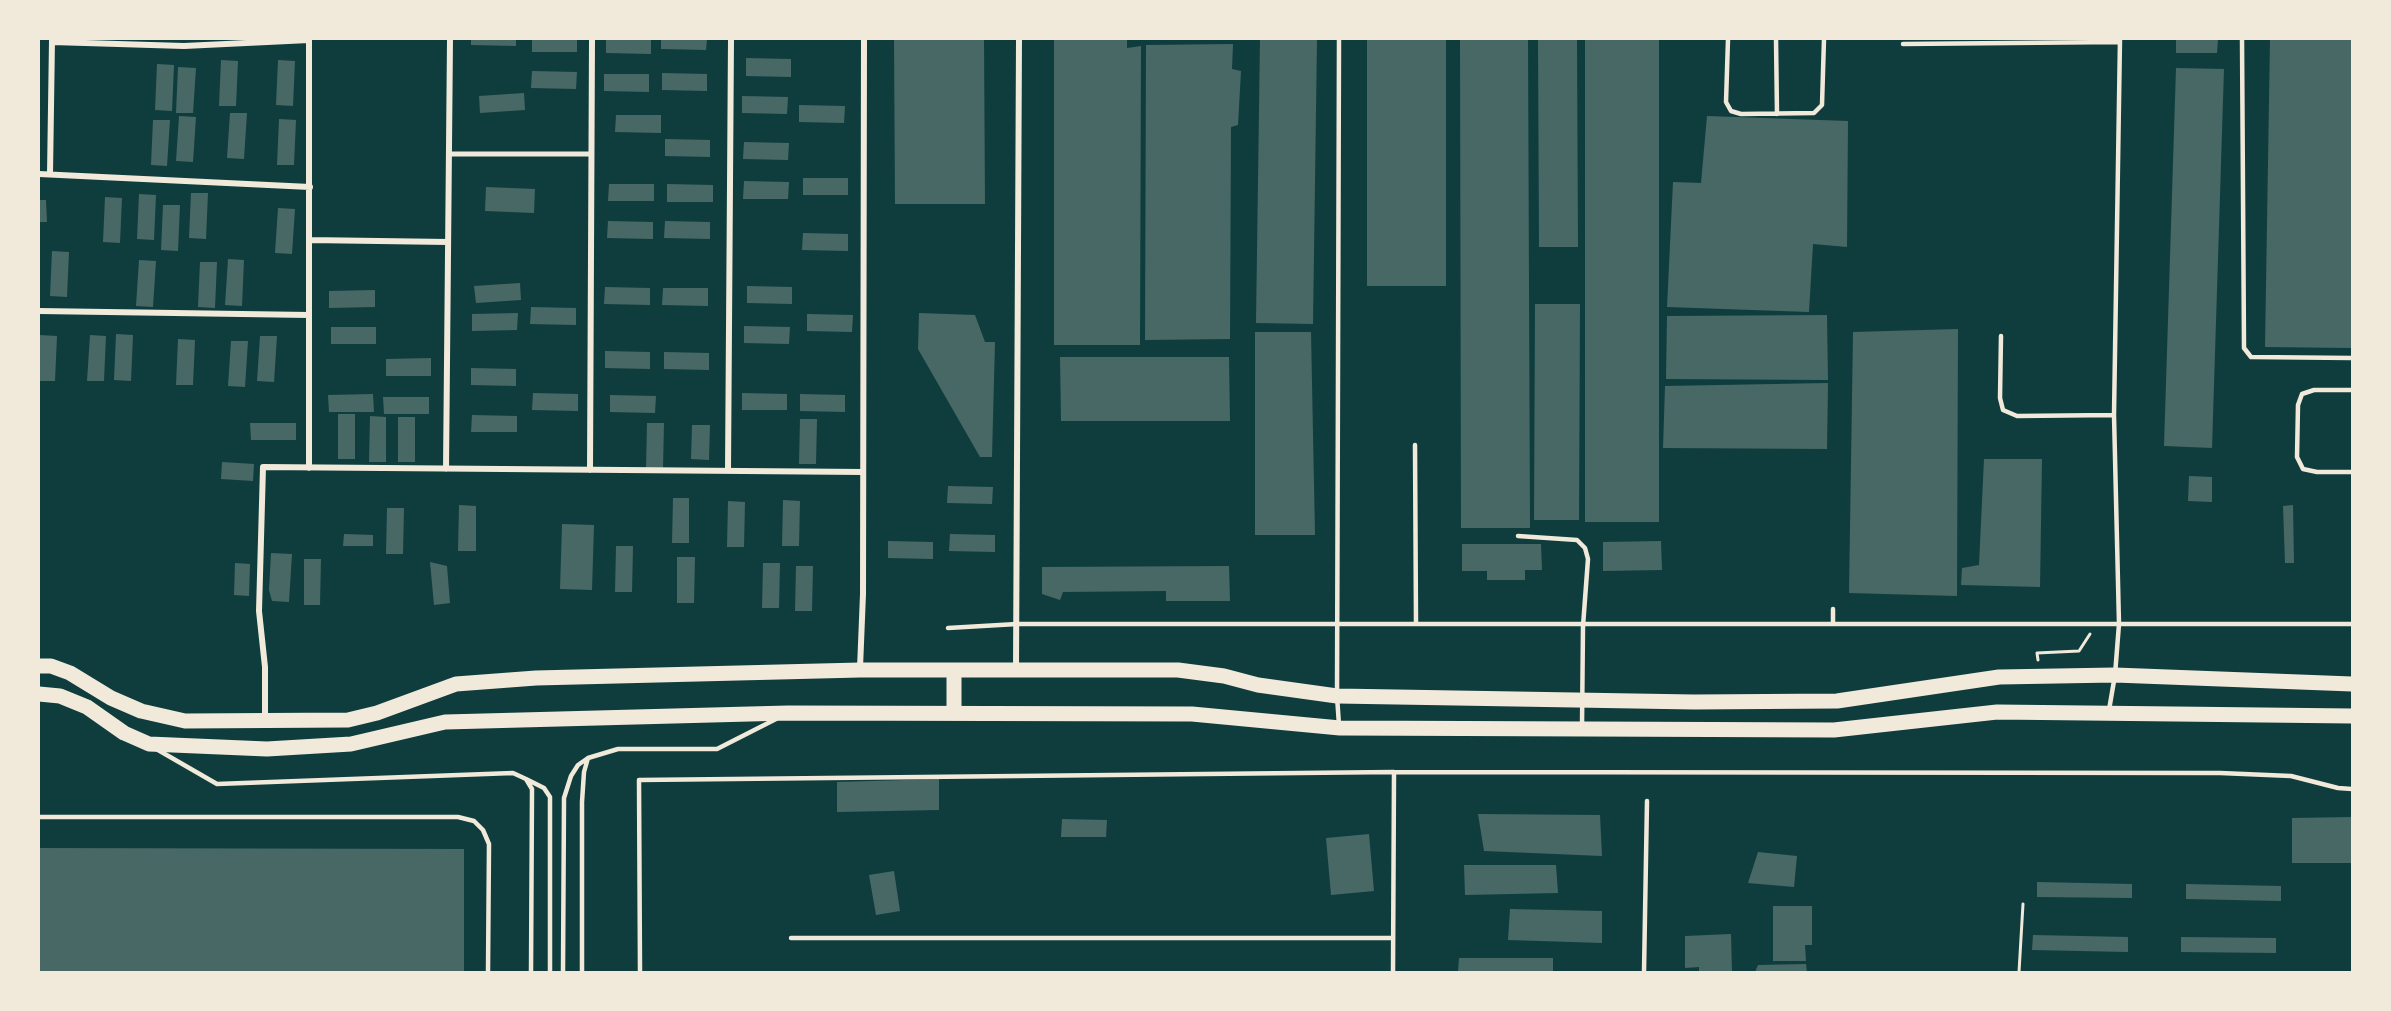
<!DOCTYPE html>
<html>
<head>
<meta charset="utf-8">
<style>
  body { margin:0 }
  #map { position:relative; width:2391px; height:1011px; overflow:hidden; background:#0f3d3e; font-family:"Varela Round",sans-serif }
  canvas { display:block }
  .frame { position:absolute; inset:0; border:40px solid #f1e9da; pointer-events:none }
</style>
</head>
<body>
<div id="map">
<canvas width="2391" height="1011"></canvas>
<div class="frame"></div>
</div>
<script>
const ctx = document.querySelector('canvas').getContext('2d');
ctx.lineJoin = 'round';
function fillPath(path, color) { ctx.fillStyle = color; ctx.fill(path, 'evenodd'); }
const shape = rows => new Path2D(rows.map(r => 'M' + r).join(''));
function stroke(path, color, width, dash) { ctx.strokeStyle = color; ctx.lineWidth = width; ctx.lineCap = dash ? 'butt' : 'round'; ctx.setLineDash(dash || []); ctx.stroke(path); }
fillPath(shape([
  [471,39,516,39,516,46,471,45],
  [532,39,577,39,577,52,532,52],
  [606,39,651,39,651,54,606,53],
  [661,39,707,39,706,50,661,49],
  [894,39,984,39,985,204,895,204],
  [1054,39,1127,39,1127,48,1141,46,1140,345,1054,345],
  [1260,39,1317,39,1313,324,1256,323],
  [1367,39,1446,39,1446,286,1367,286],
  [1460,39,1528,39,1530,528,1461,528],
  [1538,39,1577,39,1578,247,1539,247],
  [1585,39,1659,39,1659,522,1585,522],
  [2176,39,2218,39,2217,53,2176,53],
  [2270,39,2352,39,2352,348,2265,347],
  [1233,44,1232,69,1241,71,1238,125,1231,127,1230,339,1145,340,1146,45],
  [746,58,791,59,791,77,746,76],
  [221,60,238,61,236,106,219,106],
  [278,60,295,61,293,106,276,105],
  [157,64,174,65,172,111,155,110],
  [178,67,196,68,193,113,176,113],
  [2176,68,2224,69,2212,448,2164,446],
  [532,71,577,72,576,89,531,88],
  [662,73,707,74,707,91,662,90],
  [604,74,649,74,649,92,604,91],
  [524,93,525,110,480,113,479,96],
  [742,96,788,97,787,114,742,113],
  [799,105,845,106,844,123,799,122],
  [230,113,247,113,244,159,227,158],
  [616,115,661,115,661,133,615,132],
  [179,116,196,117,193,162,176,161],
  [1707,116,1848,121,1847,247,1813,244,1809,312,1667,307,1673,182,1701,183],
  [279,119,296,120,294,165,277,165],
  [153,120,170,120,167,166,151,165],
  [665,139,710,140,710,157,665,156],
  [744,142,789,143,788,160,743,159],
  [803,178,848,178,848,195,803,195],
  [744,181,789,182,788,199,743,199],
  [609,184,654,184,654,201,608,201],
  [667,184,713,185,713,202,667,202],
  [486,187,535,189,534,213,485,211],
  [191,193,208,193,206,239,189,238],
  [139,194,156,195,154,240,137,239],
  [105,197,122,198,120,243,103,242],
  [39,200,46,200,47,222,39,222],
  [163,205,180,205,178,251,161,250],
  [278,208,295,209,292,254,275,253],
  [608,221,653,222,653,239,607,238],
  [665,221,710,222,710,239,664,238],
  [803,233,848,234,848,251,802,250],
  [52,251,69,252,67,297,50,296],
  [228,259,244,260,242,306,225,305],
  [139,260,156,261,153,307,136,306],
  [200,262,217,262,215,308,198,307],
  [520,283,521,300,476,303,474,286],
  [747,286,792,287,792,304,747,303],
  [605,287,650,288,650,305,604,304],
  [663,288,708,288,708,306,662,305],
  [375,290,375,307,329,308,329,291],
  [1535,304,1580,304,1579,520,1534,520],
  [531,307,576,308,576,325,530,324],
  [518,313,517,330,472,331,472,314],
  [919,313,975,315,985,342,995,342,992,457,980,457,918,349],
  [807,314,853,315,852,332,807,331],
  [1827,315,1828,380,1666,379,1667,316],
  [744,326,790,327,789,344,744,343],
  [331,327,376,327,376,344,331,344],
  [1958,329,1957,596,1849,593,1853,332],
  [1255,332,1311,332,1315,535,1255,535],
  [116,334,133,335,131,381,114,380],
  [40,335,57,336,55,381,39,381],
  [90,335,106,336,104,381,87,381],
  [260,336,277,336,274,382,257,381],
  [178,339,195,340,193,385,176,385],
  [231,341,248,341,245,387,228,386],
  [605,351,650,352,650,369,605,368],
  [664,352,709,353,709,370,664,369],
  [1060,357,1229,357,1230,421,1061,421],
  [431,358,431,376,386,376,386,359],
  [471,368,516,369,516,386,471,385],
  [1828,383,1827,449,1663,448,1665,386],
  [533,393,578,394,578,411,532,410],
  [742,393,787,394,787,410,742,410],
  [373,394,374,412,329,412,328,395],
  [800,394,845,395,845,412,800,411],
  [610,395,656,396,655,413,610,412],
  [383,397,429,397,429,414,384,414],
  [338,414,355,414,355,459,338,459],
  [472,415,517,416,517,432,471,432],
  [370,416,386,417,386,462,369,462],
  [398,417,415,417,415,462,398,462],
  [800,419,817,419,816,464,799,464],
  [250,423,296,423,296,440,251,440],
  [647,423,664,423,663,469,646,469],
  [692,425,710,425,709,460,691,459],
  [1984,459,2042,459,2040,587,1961,585,1962,568,1979,565],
  [222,462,254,464,253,481,221,479],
  [2189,476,2212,477,2212,502,2188,501],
  [948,486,993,487,992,504,947,503],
  [673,498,689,498,689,543,672,543],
  [783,500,800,501,799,546,782,546],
  [728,501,745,502,744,547,727,547],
  [459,505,476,506,476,551,458,551],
  [2293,505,2294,563,2285,563,2283,506],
  [387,508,404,508,403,554,386,554],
  [562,524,594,525,592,590,560,589],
  [344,534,373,535,373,546,343,546],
  [950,534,995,535,995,552,949,551],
  [888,541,933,542,933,559,888,558],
  [1661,541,1662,570,1603,571,1603,542],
  [1462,544,1541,544,1542,570,1525,570,1525,580,1487,580,1487,571,1462,571],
  [616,546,633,546,632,592,615,592],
  [271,553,292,554,289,602,272,601,269,590],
  [677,557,695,557,694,603,677,603],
  [304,559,321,559,320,605,304,605],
  [430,562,447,566,450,603,434,605],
  [235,563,250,564,249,596,234,595],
  [763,563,780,563,779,608,762,608],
  [796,566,813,566,812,611,795,611],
  [1229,566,1230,601,1166,601,1166,591,1063,592,1060,600,1042,594,1042,567],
  [939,779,939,810,837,812,837,782],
  [1478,814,1600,815,1602,856,1484,851],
  [2352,817,2352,863,2292,863,2292,818],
  [1062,819,1107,820,1106,837,1061,837],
  [1369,834,1374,891,1331,895,1326,838],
  [39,848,464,849,464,972,39,972],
  [1758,852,1797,856,1794,887,1748,883],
  [1464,865,1556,865,1558,893,1465,895],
  [894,871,900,911,876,915,869,875],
  [2037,882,2132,884,2132,898,2037,897],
  [2186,884,2281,886,2281,901,2186,899],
  [1773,906,1812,906,1812,945,1805,945,1806,961,1773,961],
  [1510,909,1602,911,1602,943,1508,940],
  [1731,934,1732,972,1699,972,1699,967,1685,968,1685,936],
  [2033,935,2128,937,2128,952,2032,950],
  [2181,937,2276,938,2276,953,2181,952],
  [1459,958,1553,958,1553,972,1458,972],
  [1806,964,1807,972,1755,972,1758,965]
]), '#486865');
stroke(shape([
  [2038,660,2037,653,2079,651,2090,634],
  [2019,972,2023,904]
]), '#f1e9da', 3);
stroke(shape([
  [1339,39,1337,696,1339,725],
  [1728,39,1726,102,1731,111,1741,114,1814,113,1822,105,1824,39],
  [1776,39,1777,114],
  [2242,39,2244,348,2251,357,2352,358],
  [1903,44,2119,42],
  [2001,336,2000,398,2003,410,2017,416,2114,415],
  [2352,390,2314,390,2302,394,2298,405,2297,457,2303,469,2317,472,2352,472],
  [1415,445,1416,624],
  [1518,536,1577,540,1585,548,1588,559,1583,626,1582,726],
  [1833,624,1833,609],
  [948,628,1017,624,2352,624],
  [2109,710,2115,675,2119,624,2114,415,2120,39],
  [158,750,217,784,513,773,526,779,532,789,531,972],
  [526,779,544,788,550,797,550,972],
  [39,817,458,817,474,821,483,830,489,844,488,972],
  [791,938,1393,938],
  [563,972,564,798,571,776,578,765,588,758],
  [582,972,582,802,584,772,588,758,618,749,717,749,776,719],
  [640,972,639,780,1394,772],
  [1393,972,1394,772,2220,773,2291,776,2338,788,2352,789],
  [1644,972,1647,801]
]), '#f1e9da', 4.5);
stroke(shape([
  [449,154,591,154]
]), '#f1e9da', 5);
stroke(shape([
  [52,42,184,46,309,40],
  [39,174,310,187],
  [50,174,52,40],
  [309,240,448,242],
  [39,311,309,315],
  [309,468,309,39],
  [446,469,450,39],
  [590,470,592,39],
  [728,471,731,39],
  [860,668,863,594,864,39],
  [1016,668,1019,39],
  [265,721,265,667,259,611,263,467,863,472]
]), '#f1e9da', 6);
stroke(shape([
  [39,666,51,666,70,673,111,698,141,711,185,721,348,720,377,713,456,684,536,678,860,670,1178,670,1224,676,1258,685,1337,696,1694,702,1837,701,1999,677,2115,675,2352,684],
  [954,670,954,713],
  [39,694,60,696,87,707,124,733,149,744,267,749,351,744,445,722,788,713,1192,714,1340,728,1834,730,1997,712,2352,716]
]), '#f1e9da', 15);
</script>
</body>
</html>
